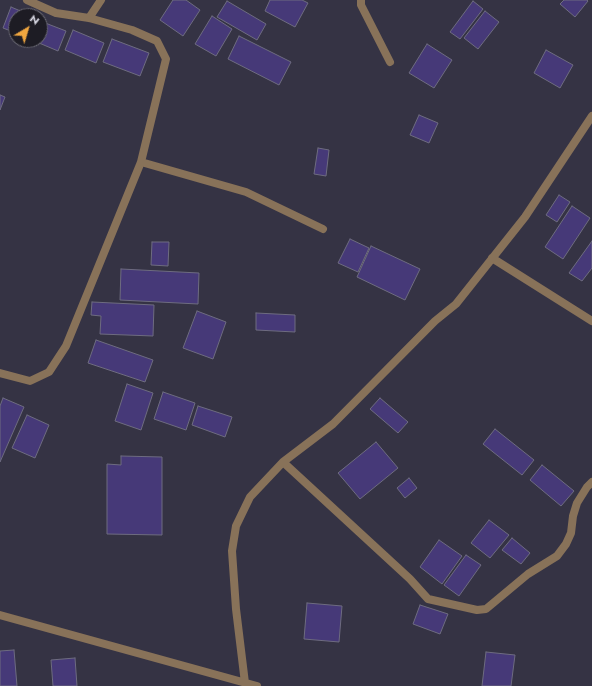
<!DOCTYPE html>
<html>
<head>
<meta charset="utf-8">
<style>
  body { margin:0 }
  #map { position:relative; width:592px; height:686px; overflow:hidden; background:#353344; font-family:Jost,sans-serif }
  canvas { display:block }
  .north { position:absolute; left:8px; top:8px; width:40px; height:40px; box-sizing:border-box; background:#1d1c24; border:1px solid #696872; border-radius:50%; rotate:38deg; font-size:11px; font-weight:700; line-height:16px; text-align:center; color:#dbdbe6 }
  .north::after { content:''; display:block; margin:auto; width:14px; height:18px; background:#f0a63f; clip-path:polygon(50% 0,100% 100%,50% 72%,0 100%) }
</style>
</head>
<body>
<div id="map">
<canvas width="592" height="686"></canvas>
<div class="north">N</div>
</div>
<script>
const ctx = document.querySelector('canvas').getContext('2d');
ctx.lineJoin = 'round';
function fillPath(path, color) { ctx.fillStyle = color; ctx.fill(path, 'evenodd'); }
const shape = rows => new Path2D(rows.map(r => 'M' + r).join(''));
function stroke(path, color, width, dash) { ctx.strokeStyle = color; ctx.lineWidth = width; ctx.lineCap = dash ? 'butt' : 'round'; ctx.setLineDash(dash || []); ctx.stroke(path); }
const building = shape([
  [173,0,186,0,200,10,183,36,160,20,173,0],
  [270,0,302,0,308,3,295,27,265,11,270,0],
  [564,0,587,0,588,1,575,17,560,4,564,0],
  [227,1,266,24,257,40,217,17,227,1],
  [473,1,483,9,460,39,450,32,473,1],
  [11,7,30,15,29,16,16,16,16,33,3,28,11,7],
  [485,11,499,22,478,49,464,38,485,11],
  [212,16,232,29,216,56,195,44,212,16],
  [40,21,66,31,58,51,32,40,40,40,40,21],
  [73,30,104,43,96,63,65,50,73,30],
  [239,36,291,62,279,85,228,59,239,36],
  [112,39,149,53,140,76,103,62,112,39],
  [427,44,452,60,434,88,409,73,427,44],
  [546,50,573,65,560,88,534,73,546,50],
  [0,95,5,97,0,110,0,95],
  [419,115,438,123,429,143,410,135,419,115],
  [318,148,329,150,326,176,314,174,318,148],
  [559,195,570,202,557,222,546,215,559,195],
  [572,206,590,218,563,259,545,247,572,206],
  [350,239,369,248,358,272,338,263,350,239],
  [592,241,592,268,582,281,569,273,592,241],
  [152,242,169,242,168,266,151,265,152,242],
  [371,246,420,269,405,300,357,277,371,246],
  [121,269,199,273,198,304,120,300,121,269],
  [92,302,154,305,153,336,100,334,101,316,91,315,92,302],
  [197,311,226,322,213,359,183,348,197,311],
  [256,313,295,315,295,332,256,330,256,313],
  [96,340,153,360,145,382,88,363,96,340],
  [127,384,153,393,141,430,115,421,127,384],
  [163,392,195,403,186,430,154,419,163,392],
  [3,398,24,407,0,462,0,406,3,398],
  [380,398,408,422,398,433,370,409,380,398],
  [198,406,232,417,225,437,192,425,198,406],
  [27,415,49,425,35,458,12,448,27,415],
  [495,429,534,460,522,475,483,444,495,429],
  [376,442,398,468,360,499,338,473,376,442],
  [121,456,162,457,162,535,107,534,107,464,121,465,121,456],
  [542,465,574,491,561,506,530,480,542,465],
  [409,478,417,488,405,498,397,488,409,478],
  [489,520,509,535,490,558,471,543,489,520],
  [512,538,530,553,521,564,502,550,512,538],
  [439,540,462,556,442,584,420,567,439,540],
  [466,555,481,565,459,596,444,585,466,555],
  [307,603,342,606,339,642,304,639,307,603],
  [420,605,448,614,440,634,413,624,420,605],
  [14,650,17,686,0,686,0,651,14,650],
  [486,652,515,655,511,686,482,686,486,652],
  [75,658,77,686,53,686,51,660,75,658]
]);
fillPath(building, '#463978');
stroke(building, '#6e6c80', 1);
stroke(shape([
  [361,0,361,5,390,62],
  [89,18,101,0],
  [141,162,246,192,323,229],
  [492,258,592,321],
  [0,373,30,381,49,372,66,346,141,162,166,59,157,41,132,30,89,18,56,13,27,0],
  [283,462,410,579,428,599,477,610,486,609,528,574,557,556,566,544,571,533,573,516,577,503,587,487,592,482],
  [0,615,257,686],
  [245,683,236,609,232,551,236,526,250,497,283,462,333,424,435,321,456,304,525,217,592,116]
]), '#887259', 8);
</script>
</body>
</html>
